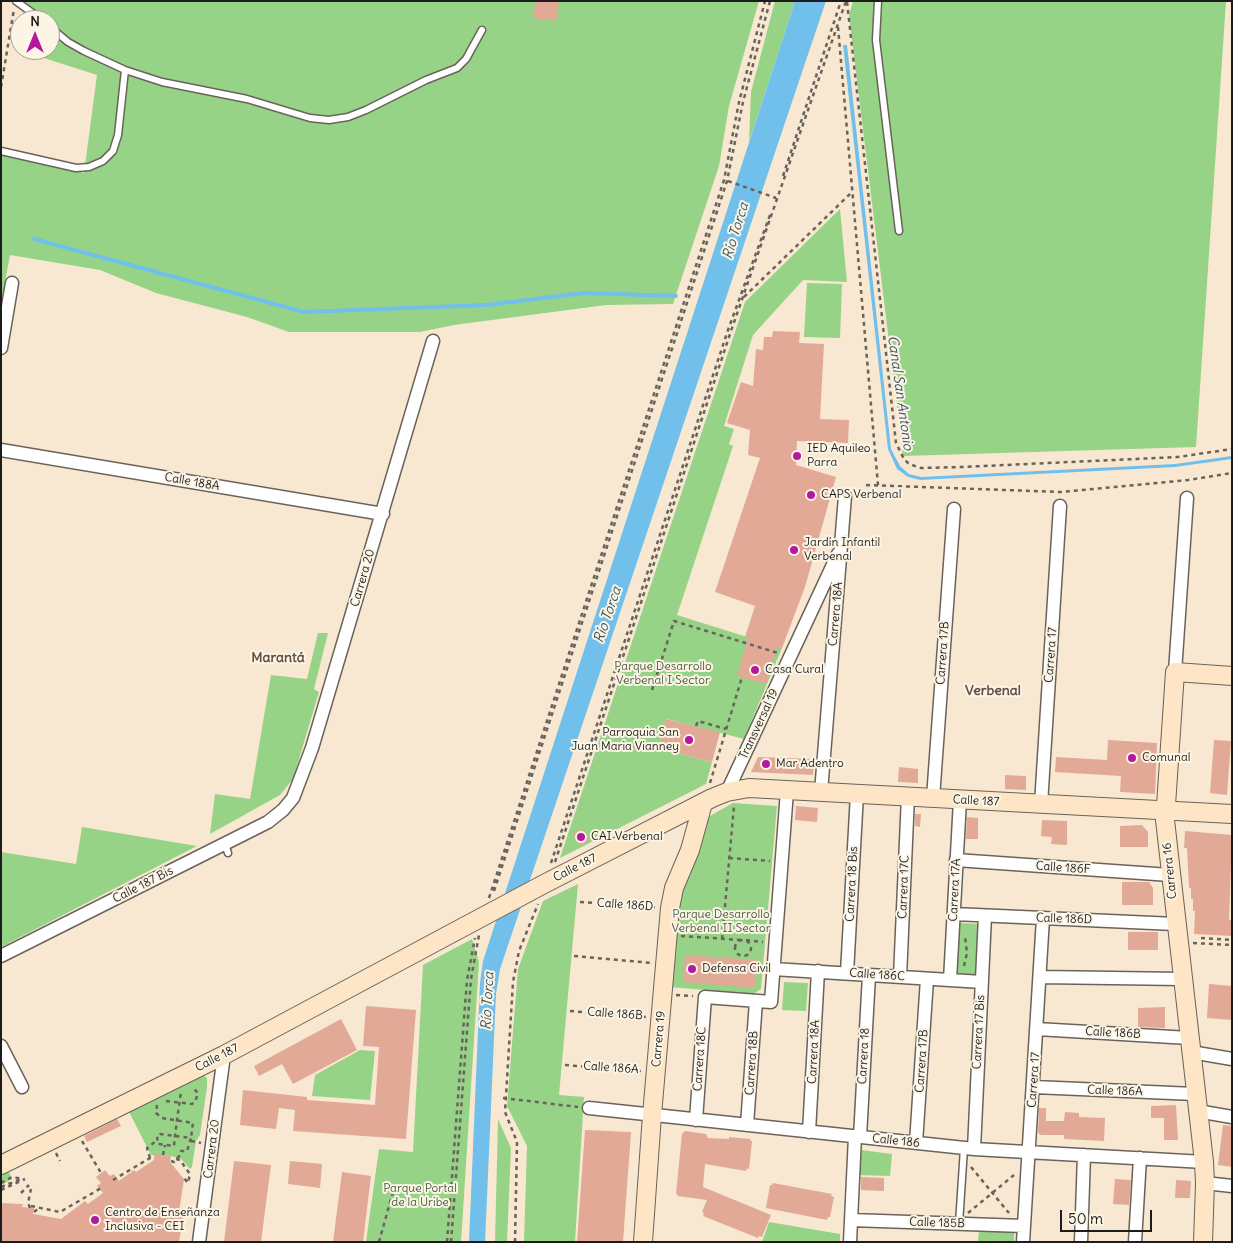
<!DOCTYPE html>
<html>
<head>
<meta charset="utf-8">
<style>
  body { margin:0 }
  #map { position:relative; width:1233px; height:1243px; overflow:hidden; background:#f8e8d1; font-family:Delius,sans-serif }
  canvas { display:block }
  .frame { position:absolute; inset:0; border:2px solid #1c1c1c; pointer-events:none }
  .north { position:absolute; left:10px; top:10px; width:50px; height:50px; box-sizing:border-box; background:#fcf5e5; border:1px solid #a29e95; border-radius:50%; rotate:0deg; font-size:14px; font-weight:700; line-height:20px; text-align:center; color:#1c1c1c }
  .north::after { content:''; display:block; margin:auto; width:18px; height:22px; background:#b5179e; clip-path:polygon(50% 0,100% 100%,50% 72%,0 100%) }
  .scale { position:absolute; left:1060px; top:1210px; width:92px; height:22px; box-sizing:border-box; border:2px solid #1c1c1c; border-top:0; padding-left:6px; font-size:15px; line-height:18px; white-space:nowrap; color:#1c1c1c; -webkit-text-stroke:4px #fcf5e5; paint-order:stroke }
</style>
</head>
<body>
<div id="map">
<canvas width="1233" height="1243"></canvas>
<div class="frame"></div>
<div class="north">N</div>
<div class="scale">50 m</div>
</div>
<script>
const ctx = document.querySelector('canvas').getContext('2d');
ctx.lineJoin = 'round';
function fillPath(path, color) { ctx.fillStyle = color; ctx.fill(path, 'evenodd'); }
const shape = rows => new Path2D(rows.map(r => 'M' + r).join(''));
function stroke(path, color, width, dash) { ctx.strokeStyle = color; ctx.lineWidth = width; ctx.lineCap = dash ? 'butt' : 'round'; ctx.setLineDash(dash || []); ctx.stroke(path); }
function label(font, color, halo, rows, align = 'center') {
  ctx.font = font + ' Delius,sans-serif'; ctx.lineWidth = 4; ctx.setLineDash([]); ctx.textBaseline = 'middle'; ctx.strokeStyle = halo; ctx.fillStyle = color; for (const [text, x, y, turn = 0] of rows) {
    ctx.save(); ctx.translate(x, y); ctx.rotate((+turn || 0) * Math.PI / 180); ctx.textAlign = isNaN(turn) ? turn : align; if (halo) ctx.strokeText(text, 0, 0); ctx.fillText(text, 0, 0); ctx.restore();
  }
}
fillPath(shape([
  [26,1,759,1,729,106,719,166,673,304,606,305,454,325,420,332,289,332,247,317,156,293,100,270,10,255,1,304,2,149,84,173,97,75,19,50,20,40,20,50,50,50,50,20,23,20],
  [775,1,795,1,749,142,751,92],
  [853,1,1226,1,1196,447,903,456,849,15],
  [840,209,847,282,803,280,753,335,724,426,734,429,729,444,733,446,677,615,782,648,744,739,667,719,659,748,712,762,706,784,560,858,745,302],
  [807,283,842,284,840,338,804,337],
  [318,633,328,633,314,689,319,692,293,779,280,795,210,834,215,794,250,799,271,675,307,679],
  [733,803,777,806,761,989,753,994,670,987,675,908,708,817],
  [82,827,197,846,1,947,1,852,76,864],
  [578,884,559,1095,584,1097,575,1242,524,1242,527,1146,507,1106,518,969,543,901],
  [960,923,979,924,976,979,956,978],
  [472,939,479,962,461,1242,366,1242,379,1149,413,1152,423,965],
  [784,982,808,983,806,1011,782,1010],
  [360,1050,375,1051,370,1100,312,1096,315,1075],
  [202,1074,207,1078,207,1087,200,1135,196,1141,192,1167,190,1169,181,1159,171,1156,151,1155,127,1108],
  [498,1119,511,1148,507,1242,495,1242],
  [861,1150,892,1154,890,1176,859,1175],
  [1,1169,8,1170,12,1179,1,1185],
  [769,1222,840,1234,840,1242,762,1242],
  [979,1230,1014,1232,1014,1242,978,1242]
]), '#97d387');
fillPath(shape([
  [795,1,826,1,500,969,496,994,485,1242,469,1242,480,983,483,961],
  [843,45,847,45,891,449,900,466,909,474,921,477,1175,464,1232,456,1232,459,1175,467,920,480,908,477,897,469,888,449]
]), '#70c0eb');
stroke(shape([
  [34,239,304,312,486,305,584,293,676,296]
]), '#70c0eb', 4);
fillPath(shape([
  [536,1,559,1,556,21,533,18],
  [773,331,800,332,799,343,824,344,820,419,849,420,848,443,797,441,796,465,836,477,805,587,782,648,777,647,766,684,737,676,748,638,745,637,755,606,715,592,760,458,748,455,750,430,727,423,741,382,753,386,756,349,763,350,764,337,772,337],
  [666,719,720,732,712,762,659,748],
  [1108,740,1157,743,1155,794,1120,792,1121,776,1055,772,1056,757,1107,760],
  [1214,740,1231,741,1227,795,1210,793],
  [758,757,814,759,813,775,751,772],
  [899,767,918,769,918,783,898,782],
  [1005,775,1026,776,1026,790,1005,789],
  [796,806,818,808,817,822,795,820],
  [915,814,921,814,920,827,915,826],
  [967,817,978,818,978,839,966,839],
  [1042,820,1067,821,1067,845,1051,844,1052,837,1041,836],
  [1142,825,1148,832,1148,847,1120,847,1120,826],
  [582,829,589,841,580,846,573,833],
  [1185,831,1232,835,1229,920,1232,920,1232,936,1194,934,1195,911,1193,911,1193,899,1191,899,1191,888,1189,888,1187,848,1184,848],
  [1122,882,1149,882,1153,888,1153,905,1122,905],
  [1128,932,1158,932,1158,950,1128,950],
  [685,955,757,960,755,988,683,982],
  [1209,984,1232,986,1232,1020,1207,1018],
  [366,1006,416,1010,406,1139,293,1131,295,1110,279,1108,276,1129,240,1125,243,1090,307,1097,307,1100,375,1105,379,1047,363,1046],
  [1165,1007,1165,1028,1138,1027,1138,1008],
  [341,1019,357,1050,293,1084,282,1064,259,1076,254,1066],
  [1176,1105,1178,1140,1164,1140,1164,1118,1151,1118,1151,1106],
  [1039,1108,1046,1108,1046,1121,1064,1121,1065,1112,1079,1113,1079,1117,1105,1118,1104,1141,1064,1139,1064,1135,1041,1135,1038,1133],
  [117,1119,121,1126,87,1142,84,1136],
  [1223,1125,1232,1126,1232,1167,1218,1165],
  [585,1130,631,1132,623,1242,577,1242],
  [685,1131,706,1134,708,1138,729,1139,729,1137,750,1139,752,1142,749,1169,747,1168,746,1171,705,1164,703,1187,771,1215,762,1237,759,1236,758,1238,703,1216,704,1213,702,1212,707,1200,678,1196,676,1193,682,1134],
  [154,1154,171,1156,170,1162,184,1179,179,1212,184,1212,179,1242,1,1242,1,1203,23,1204,22,1207,34,1208,33,1214,61,1219,85,1201,88,1204,103,1193,97,1186,101,1183,96,1177,105,1170,110,1176,114,1174,119,1181,134,1170,136,1172,154,1160],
  [234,1161,271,1165,261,1242,224,1242],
  [290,1161,322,1164,320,1188,288,1184],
  [342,1172,371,1176,363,1242,333,1242],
  [861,1177,884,1178,884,1191,861,1190],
  [1115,1179,1131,1180,1129,1205,1113,1204],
  [1176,1180,1191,1181,1190,1198,1175,1198],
  [773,1183,832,1194,831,1196,834,1197,830,1217,828,1217,827,1220,766,1208,770,1185,772,1185]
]), '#e3a997');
const lane = shape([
  [16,1,42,20],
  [878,1,876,40,899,231],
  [125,70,162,82,247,99,310,118,329,120,348,117,366,110,426,80,457,68,466,59,482,30],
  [1,151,76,168,89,167,103,161,113,151,118,135,125,70,84,51,68,42,50,27],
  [225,844,228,853],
  [959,1224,964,1148]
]);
const street = shape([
  [1,348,12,283],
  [1,450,383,514],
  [1175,672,1187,498],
  [727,792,838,554],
  [821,792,845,496],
  [933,798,954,509],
  [1041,804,1060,506],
  [956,860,1170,875],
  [954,914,1175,924],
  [1,956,268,822,283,810,293,798,312,748,433,341],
  [773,969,982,982],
  [847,973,857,794],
  [900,977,908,796],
  [1040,977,1182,979],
  [950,980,960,800],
  [1037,1029,1189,1038],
  [1,1046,22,1087],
  [1191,1052,1232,1059],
  [1034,1087,1195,1094],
  [589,1108,974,1149,1204,1162],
  [1197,1111,1232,1117],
  [696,1120,705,997,771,1002,787,791],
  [747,1125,756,1001],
  [809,1132,818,971],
  [860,1137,869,975],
  [916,1143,927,979],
  [974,1149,985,916],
  [1205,1183,1232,1186],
  [851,1220,1024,1226],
  [199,1242,224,1055],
  [850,1242,855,1136],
  [1023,1242,1043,918],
  [1081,1242,1084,1155],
  [1135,1242,1140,1158]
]);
const secondary = shape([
  [1,1165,224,1055,544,884,712,798,727,792,749,788,1232,814],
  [643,1242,652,1115,670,908,674,888,690,850,703,803],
  [1203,1242,1205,1183,1204,1162,1165,820,1175,672,1232,676]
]);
stroke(lane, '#69635b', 9);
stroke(street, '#69635b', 15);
stroke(secondary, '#69635b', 20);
stroke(shape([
  [847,2,896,443,904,459,909,464,921,468,962,467,1178,457,1232,449],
  [838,27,878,485],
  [1,87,14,9],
  [783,176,841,1],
  [728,181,776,198],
  [744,297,852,192],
  [866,485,1061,492,1188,480,1232,473],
  [652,690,674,621,778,653],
  [696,726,698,721,726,729],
  [710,783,742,677],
  [729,858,770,861],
  [555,862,731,331,846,1],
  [551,863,728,330,770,215],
  [494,891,727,181,743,102,770,1],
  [489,898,724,180,739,102,765,1],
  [580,902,655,907],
  [681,936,742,940],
  [1201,938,1232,940],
  [722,939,734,806],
  '735 948a8 8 0 1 1 16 0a8 8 0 1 1-16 0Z',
  [746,940,763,942],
  [1193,943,1232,945],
  [574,956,652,963],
  [964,966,967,953,965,937],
  [676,995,693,996],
  [570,1011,646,1017],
  [565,1065,641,1071],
  [503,1098,578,1107],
  [166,1101,192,1104,195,1102,198,1093,192,1087],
  [157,1105,156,1113,162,1118,193,1123,191,1138],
  [82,1141,101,1173],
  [191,1141,201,1143],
  [56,1153,60,1161],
  [163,1155,165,1145],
  [150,1158,147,1148,156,1141],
  [176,1159,180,1160,190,1174,188,1183,184,1178],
  [171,1161,174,1162,181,1154,181,1151,187,1151,191,1138,175,1136,160,1134,157,1136,158,1144,174,1146,175,1136,177,1120,181,1092],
  [971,1167,1009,1213],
  [113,1180,150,1158,154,1159],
  [1,1183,12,1177,23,1179],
  [1,1187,21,1179],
  [1,1190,25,1179],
  [21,1193,29,1185],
  [31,1206,60,1212,103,1187],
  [30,1208,28,1203,31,1189],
  [34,1212,39,1208],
  [968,1213,1014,1175],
  [379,1242,396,1181],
  [447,1242,467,980,475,938],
  [451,1242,471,979,479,935],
  [515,1242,517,1142,505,1112,513,982,519,951,538,904]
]), '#69635b', 2.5, [4, 4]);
stroke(lane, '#fff', 6);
stroke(street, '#fff', 12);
stroke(secondary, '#fde5c5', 18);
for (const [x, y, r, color] of [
  [797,456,5,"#b5179e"],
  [811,495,5,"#b5179e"],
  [794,550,5,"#b5179e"],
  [755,670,5,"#b5179e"],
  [689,740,5,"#b5179e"],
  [1132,758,5,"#b5179e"],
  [766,764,5,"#b5179e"],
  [581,837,5,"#b5179e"],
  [692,969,5,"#b5179e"],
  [95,1220,5,"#b5179e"]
]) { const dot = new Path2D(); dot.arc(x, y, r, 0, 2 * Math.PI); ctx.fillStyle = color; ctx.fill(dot); stroke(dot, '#fcf5e5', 2); }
label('12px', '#1c1c1c', '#fcf5e5', [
  ["IED Aquileo",807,449],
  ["Parra",807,463],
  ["CAPS Verbenal",821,495],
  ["Jardín Infantil",804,543],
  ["Verbenal",804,557],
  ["Casa Cural",765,670],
  ["Parroquia San",679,733,"right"],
  ["Juan Maria Vianney",679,747,"right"],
  ["Comunal",1142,758],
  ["Mar Adentro",776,764],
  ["CAI Verbenal",591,837],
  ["Defensa Civil",702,969],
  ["Centro de Enseñanza",105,1213],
  ["Inclusiva - CEI",105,1227]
], 'left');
label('12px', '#1c1c1c', '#fcf5e5', [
  ["Calle 188A",192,482,10],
  ["Carrera 20",363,578,-74],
  ["Carrera 18A",836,614,-85],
  ["Carrera 17B",943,653,-86],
  ["Carrera 17",1051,655,-86],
  ["Transversal 19",759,724,-65],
  ["Calle 187",976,801,3],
  ["Calle 187",575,868,-27],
  ["Calle 186F",1063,868,4],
  ["Carrera 16",1170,871,-96],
  ["Carrera 18 Bis",852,884,-87],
  ["Calle 187 Bis",143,885,-27],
  ["Carrera 17C",904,887,-88],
  ["Carrera 17A",955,890,-87],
  ["Calle 186D",625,905,4],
  ["Calle 186D",1064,919,2],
  ["Calle 186C",877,975,4],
  ["Calle 186B",615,1014,4],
  ["Carrera 17 Bis",979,1032,-87],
  ["Calle 186B",1113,1033,3],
  ["Carrera 19",659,1039,-85],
  ["Carrera 18A",814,1052,-87],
  ["Carrera 18",864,1056,-87],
  ["Calle 187",217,1058,-27],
  ["Carrera 18C",700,1059,-86],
  ["Carrera 17B",922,1061,-86],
  ["Carrera 18B",752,1063,-86],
  ["Calle 186A",611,1068,4],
  ["Carrera 17",1034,1080,-86],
  ["Calle 186A",1115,1091,2],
  ["Calle 186",896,1141,6],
  ["Carrera 20",212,1149,-83],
  ["Calle 185B",937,1223,2]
]);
label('12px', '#475c41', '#fcf5e5', [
  ["Parque Desarrollo",663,667],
  ["Verbenal I Sector",663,681],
  ["Parque Desarrollo",721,915],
  ["Verbenal II Sector",721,929],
  ["Parque Portal",420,1189],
  ["de la Uribe",420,1203]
]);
label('italic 14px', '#395564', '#fcf5e5', [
  ["Río Torca",736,231,-73],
  ["Canal San Antonio",900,393,82],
  ["Río Torca",608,615,-71],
  ["Río Torca",488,1001,-87]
]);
label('bold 14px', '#624d47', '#fcf5e5', [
  ["Marantá",278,658],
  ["Verbenal",993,691]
]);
</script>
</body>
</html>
